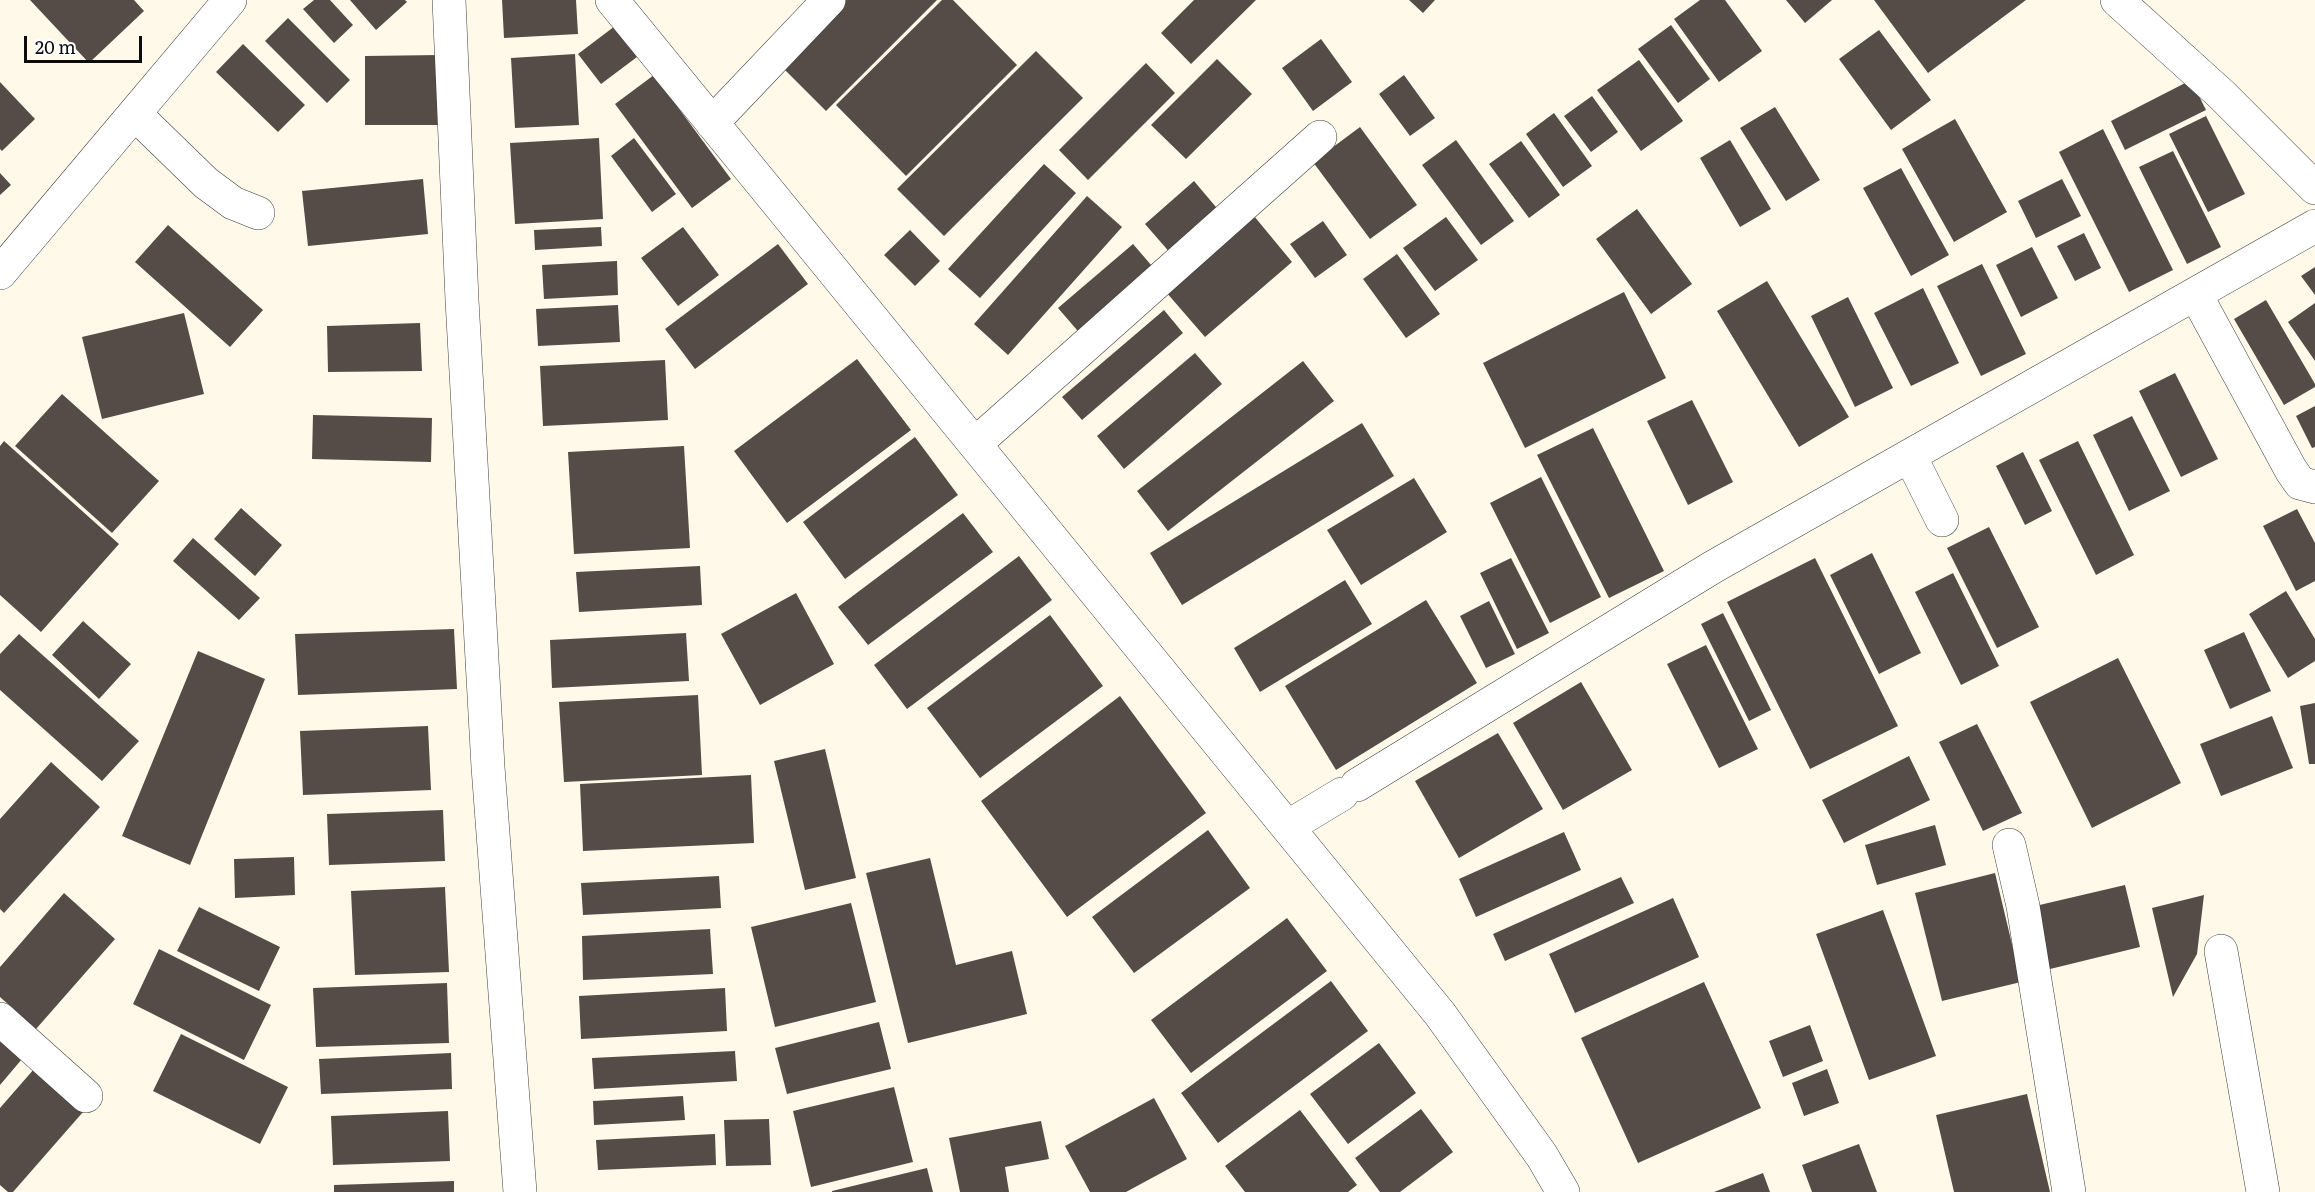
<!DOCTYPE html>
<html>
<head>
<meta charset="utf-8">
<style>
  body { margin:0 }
  #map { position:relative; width:2315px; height:1192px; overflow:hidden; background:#fff9ea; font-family:Literata,serif }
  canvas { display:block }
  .scale { position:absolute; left:24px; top:36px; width:118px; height:27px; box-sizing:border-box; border:3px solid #0c0c0c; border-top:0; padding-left:8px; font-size:18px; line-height:21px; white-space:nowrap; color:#0c0c0c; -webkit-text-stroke:4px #fff; paint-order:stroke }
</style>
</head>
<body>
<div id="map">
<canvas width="2315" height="1192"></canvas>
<div class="scale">20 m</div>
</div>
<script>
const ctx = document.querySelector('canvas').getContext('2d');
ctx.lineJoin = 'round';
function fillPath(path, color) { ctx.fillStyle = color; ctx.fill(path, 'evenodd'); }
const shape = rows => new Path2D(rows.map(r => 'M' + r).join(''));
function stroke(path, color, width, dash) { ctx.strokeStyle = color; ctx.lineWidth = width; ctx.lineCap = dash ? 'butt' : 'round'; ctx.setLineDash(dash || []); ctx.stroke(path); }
fillPath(shape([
  [30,0,134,0,144,11,89,63],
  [314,0,330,0,353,25,334,43,303,9],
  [350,0,405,0,407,2,376,30],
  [502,0,576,0,578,34,504,38],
  [837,0,937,0,826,111,776,61],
  [942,0,953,0,1017,65,906,176,836,105],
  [1194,0,1256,0,1191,64,1161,33],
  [1409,0,1435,0,1423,13],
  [1700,0,1725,0,1762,51,1719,82,1674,19],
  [1786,0,1832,0,1805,23],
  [1874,0,2026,0,1928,73],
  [288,18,350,80,327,103,265,41],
  [1671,25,1710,79,1678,103,1638,49],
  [615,26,637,57,601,84,578,54],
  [1879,30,1931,100,1891,130,1839,59],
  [1321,39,1352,82,1313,111,1282,68],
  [243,44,305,105,278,132,216,72],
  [1036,51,1083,98,944,236,897,189],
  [575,54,579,125,515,128,511,58],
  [439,55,439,125,365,125,365,56],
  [1217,59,1252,94,1186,159,1151,125],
  [1639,60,1683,121,1641,151,1597,90],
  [1146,63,1175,93,1088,180,1059,150],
  [654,75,731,179,692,208,615,104],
  [1404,75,1435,118,1410,136,1379,94],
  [2191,80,2206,110,2125,150,2111,121],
  [0,82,35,119,2,151,0,149],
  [1592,96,1618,132,1591,152,1564,116],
  [1775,107,1820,180,1786,201,1740,128],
  [1554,113,1592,166,1563,187,1526,134],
  [2206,116,2245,194,2208,212,2169,134],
  [1955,119,2007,212,1954,242,1902,149],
  [1360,127,1417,205,1370,239,1313,162],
  [2103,129,2173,270,2129,292,2059,152],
  [599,138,603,219,515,224,510,143],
  [634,138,676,194,652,212,611,156],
  [1456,140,1514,221,1481,245,1422,165],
  [1730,140,1771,209,1740,227,1700,158],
  [1521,141,1560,195,1529,218,1489,164],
  [2173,151,2221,247,2187,264,2139,167],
  [1044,164,1076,193,980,298,948,269],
  [1901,168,1949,255,1911,276,1863,188],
  [0,173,11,185,0,195],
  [423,179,428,234,308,246,302,191],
  [2062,179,2081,216,2036,238,2018,201],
  [1194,181,1221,213,1172,255,1145,224],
  [1087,196,1122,227,1008,355,974,324],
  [1637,209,1692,284,1651,314,1596,239],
  [1254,216,1292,262,1205,337,1166,292],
  [1446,217,1478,260,1435,291,1403,248],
  [1323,221,1347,255,1315,278,1290,244],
  [168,225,263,310,230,347,135,262],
  [601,227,602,246,535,250,534,230],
  [683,227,719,275,678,306,641,258],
  [910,230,940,261,915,286,884,255],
  [2084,233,2101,268,2075,281,2057,246],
  [778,244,808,284,695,369,665,329],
  [1133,244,1158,273,1083,337,1058,308],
  [2032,247,2058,298,2021,317,1996,265],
  [1397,254,1440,314,1406,338,1363,279],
  [617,261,618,295,544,299,542,265],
  [1982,264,2026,354,1981,376,1937,286],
  [2315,267,2315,295,2301,276],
  [1767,281,1849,417,1799,447,1717,311],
  [1923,288,1959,363,1911,386,1874,313],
  [1624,292,1666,378,1525,448,1483,363],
  [1848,297,1893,388,1855,407,1811,316],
  [2266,300,2315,384,2315,387,2284,405,2234,319],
  [2315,303,2315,361,2288,322],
  [618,305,620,342,538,346,536,309],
  [1164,310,1183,333,1082,420,1062,397],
  [184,313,204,394,102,419,82,337],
  [420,323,422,371,328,372,327,326],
  [1195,353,1222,384,1124,469,1097,436],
  [857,359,911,430,787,523,734,451],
  [665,360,668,420,543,426,540,366],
  [1303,361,1334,401,1168,531,1137,491],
  [2175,373,2218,459,2181,477,2139,391],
  [62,394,159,481,112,533,15,446],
  [1692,400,1733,482,1688,505,1647,421],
  [2315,406,2315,447,2312,448,2296,416],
  [313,415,432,418,431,462,312,459],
  [2132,416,2170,491,2129,511,2093,435],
  [1362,423,1394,476,1182,605,1150,553],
  [1593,428,1664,571,1609,598,1537,455],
  [915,437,958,495,845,579,803,522],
  [4,441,119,544,41,632,0,595,0,446],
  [2078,441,2134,555,2096,575,2039,460],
  [684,446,690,548,574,554,568,452],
  [2023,452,2052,511,2025,525,1996,466],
  [1541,477,1601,597,1550,623,1490,503],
  [1414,478,1447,532,1361,585,1327,530],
  [241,508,282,545,255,576,214,539],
  [2297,509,2315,543,2315,581,2296,591,2263,526],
  [963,513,993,552,868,645,838,607],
  [1989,527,2039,627,1997,648,1947,548],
  [193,538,260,598,239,620,173,561],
  [1872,553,1921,653,1879,674,1830,575],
  [1019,556,1052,600,907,709,874,665],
  [1511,558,1549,633,1517,649,1480,573],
  [1815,558,1898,726,1810,769,1727,602],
  [700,566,702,605,579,612,576,572],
  [1953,573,1999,666,1961,685,1915,592],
  [1345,580,1372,624,1260,692,1234,648],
  [2286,591,2315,639,2315,661,2288,678,2249,614],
  [796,593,834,664,760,705,721,634],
  [1426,600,1477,683,1336,770,1285,686],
  [1489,601,1515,654,1486,668,1460,616],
  [1723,613,1771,710,1749,721,1701,624],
  [1050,615,1103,686,980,778,927,708],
  [83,621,131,664,99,699,52,655],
  [454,629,457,689,298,695,295,634],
  [2244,632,2271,691,2230,709,2204,650],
  [686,633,689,681,552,688,550,640],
  [19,634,139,741,102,781,0,690,0,654],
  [1706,645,1758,749,1719,768,1667,664],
  [198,651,265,679,190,865,122,836],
  [2118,658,2181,783,2092,828,2030,702],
  [1581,682,1632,770,1563,810,1513,723],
  [698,695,702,775,564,782,559,702],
  [1120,696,1206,813,1067,917,981,801],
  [2315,703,2315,764,2309,764,2300,706],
  [2272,716,2293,768,2221,796,2200,744],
  [1977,724,2022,813,1983,831,1939,742],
  [428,726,431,790,303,795,300,731],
  [1498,733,1543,809,1459,858,1415,781],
  [825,749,856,878,805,890,774,761],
  [1909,756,1930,800,1844,843,1822,800],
  [51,762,100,807,4,913,0,909,0,819],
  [751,775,754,843,583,851,580,784],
  [443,810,445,861,329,865,327,814],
  [1935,825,1946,865,1877,885,1865,845],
  [1208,830,1250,888,1134,973,1092,917],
  [1564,832,1581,870,1476,917,1459,879],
  [294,857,295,895,235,898,234,859],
  [930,858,956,965,1012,951,1027,1014,908,1043,866,873],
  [1995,873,2021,982,1942,1001,1915,893],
  [719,876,721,908,583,915,581,883],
  [1621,877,1634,903,1505,961,1493,934],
  [2125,885,2140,947,2046,970,2031,907],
  [445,887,449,972,355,975,351,891],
  [64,893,115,939,36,1029,0,997,0,967],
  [2204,895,2197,954,2173,997,2152,908],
  [1673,898,1699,957,1575,1013,1549,954],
  [851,903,876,1002,775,1027,751,927],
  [199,907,280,947,259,991,177,951],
  [1883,910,1936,1056,1869,1080,1816,934],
  [1287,918,1327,971,1191,1073,1151,1020],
  [710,929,713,974,583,980,582,936],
  [159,949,271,1005,244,1060,133,1004],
  [1331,981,1368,1031,1218,1143,1181,1093],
  [1704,982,1761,1108,1638,1163,1581,1038],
  [447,983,449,1043,316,1047,313,988],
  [725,988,727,1031,581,1039,579,996],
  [879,1022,891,1069,787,1094,775,1048],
  [1810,1025,1823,1061,1783,1077,1769,1041],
  [181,1034,288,1087,260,1144,153,1091],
  [0,1039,22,1059,0,1085],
  [1379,1043,1416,1093,1348,1144,1310,1094],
  [735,1051,737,1081,594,1089,592,1058],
  [451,1053,452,1089,321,1094,319,1059],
  [34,1069,83,1112,13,1192,8,1192,0,1185,0,1108],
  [1827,1069,1839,1103,1804,1116,1792,1083],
  [894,1087,913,1162,811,1187,793,1111],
  [2027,1094,2050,1192,1954,1192,1936,1115],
  [683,1096,685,1120,594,1125,593,1101],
  [1154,1098,1187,1159,1126,1192,1090,1192,1065,1146],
  [1421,1109,1453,1152,1400,1192,1380,1192,1355,1158],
  [1300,1110,1357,1185,1348,1192,1245,1192,1225,1166],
  [448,1111,450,1161,333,1165,331,1116],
  [769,1119,771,1165,726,1166,724,1120],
  [1041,1121,1049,1159,1005,1167,1009,1192,960,1192,949,1138],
  [715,1134,716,1165,598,1170,596,1140],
  [1859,1144,1877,1192,1812,1192,1802,1165],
  [927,1168,933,1192,832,1192,832,1191],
  [1763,1173,1770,1192,1714,1192],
  [454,1181,454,1192,334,1192,334,1185]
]), '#554c47');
const minor = shape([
  [449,0,462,300,488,767,520,1192],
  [612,0,1440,1014,1542,1156,1563,1192],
  [2117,0,2222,95,2315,188],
  [135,114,206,183,233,203,258,213],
  [712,123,829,0],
  [0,273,230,0],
  [2196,295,2291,470,2300,483,2315,487],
  [975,444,1320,137],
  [1910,456,1942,520],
  [1357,785,1713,567,2315,226],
  [1289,826,1342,794],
  [2009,845,2023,906,2069,1192],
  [2221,951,2263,1192],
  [0,1019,86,1096]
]);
stroke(minor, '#3f3f3f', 34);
stroke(minor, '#fff', 33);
</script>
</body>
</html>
